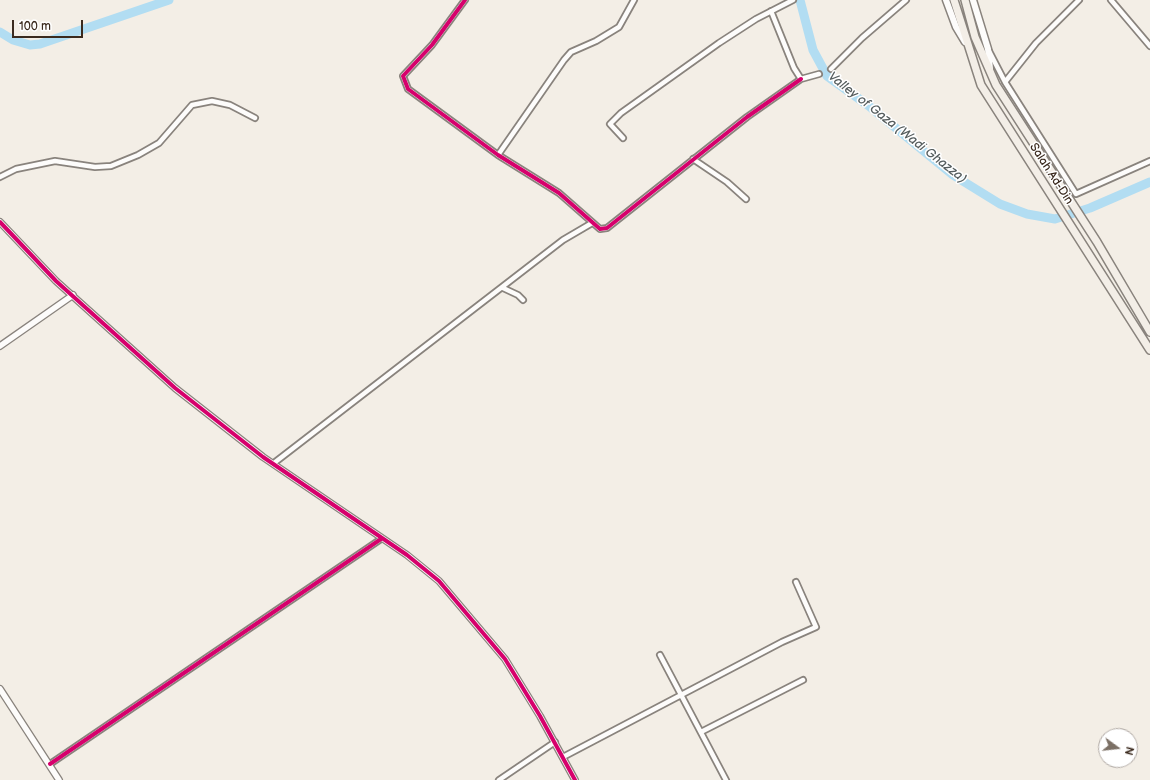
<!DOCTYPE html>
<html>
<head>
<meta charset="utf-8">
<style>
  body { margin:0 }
  #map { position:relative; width:1150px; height:780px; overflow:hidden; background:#f3eee6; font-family:"Balsamiq Sans",sans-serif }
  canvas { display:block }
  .north { position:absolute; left:1098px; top:728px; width:40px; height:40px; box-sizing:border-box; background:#fff; border:1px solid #b1aaa5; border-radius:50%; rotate:105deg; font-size:11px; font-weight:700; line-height:16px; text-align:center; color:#3b2a1e }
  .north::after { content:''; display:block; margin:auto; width:14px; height:18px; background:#7b6f64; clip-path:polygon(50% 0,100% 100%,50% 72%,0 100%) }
  .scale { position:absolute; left:12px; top:20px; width:71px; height:18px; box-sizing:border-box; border:2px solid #3b2a1e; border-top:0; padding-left:5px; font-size:12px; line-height:14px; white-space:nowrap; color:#3b2a1e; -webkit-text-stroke:3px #fff; paint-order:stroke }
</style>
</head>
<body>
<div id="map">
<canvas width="1150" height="780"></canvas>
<div class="north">N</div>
<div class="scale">100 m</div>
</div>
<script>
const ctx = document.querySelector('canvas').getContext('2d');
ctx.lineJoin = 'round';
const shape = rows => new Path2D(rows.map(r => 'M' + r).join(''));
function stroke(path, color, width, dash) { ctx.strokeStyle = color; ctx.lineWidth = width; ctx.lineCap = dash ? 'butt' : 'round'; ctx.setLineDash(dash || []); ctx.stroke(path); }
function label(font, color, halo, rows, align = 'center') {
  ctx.font = font + ' "Balsamiq Sans",sans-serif'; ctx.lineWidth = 3; ctx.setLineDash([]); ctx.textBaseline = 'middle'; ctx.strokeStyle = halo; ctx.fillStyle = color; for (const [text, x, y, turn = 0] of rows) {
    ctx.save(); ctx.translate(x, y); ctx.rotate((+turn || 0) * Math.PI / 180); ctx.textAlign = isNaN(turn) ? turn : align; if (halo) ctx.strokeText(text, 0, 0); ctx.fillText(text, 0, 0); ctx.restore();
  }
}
stroke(shape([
  [800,0,813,50,827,76,869,106,953,175,1000,204,1027,214,1055,219,1090,208,1150,182],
  [0,32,13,40,30,45,40,44,169,0]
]), '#b2ddf2', 9);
const minor = shape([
  [465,0,432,45,403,76,408,89,498,155,559,193,600,229,607,228,747,117,801,79],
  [1111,0,1150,46],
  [771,11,794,68,801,79,819,74],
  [989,51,1005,82,1076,194,1150,161],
  [831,69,862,38,906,0],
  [1005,82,1036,43,1079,0],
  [623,138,610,124,621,113,719,43,756,19,793,0],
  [498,155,564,60,571,52,596,41,619,27,634,0],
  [693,159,727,182,746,199],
  [0,177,16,169,55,161,95,167,111,166,138,155,159,143,192,105,212,101,230,105,255,118],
  [503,288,518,295,523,300],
  [274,463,563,240,592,223],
  [660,655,726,780],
  [701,732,803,680],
  [563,757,782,642,816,627,796,582],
  [50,764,381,539],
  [499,780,555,742]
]);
const tertiary = shape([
  [0,222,56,281,175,388,263,457,407,555,439,581,505,659,540,716,575,780],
  [0,346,73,295],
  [0,689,59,780]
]);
const secondary = shape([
  [946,0,956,27,965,42],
  [973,0,988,49,990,69]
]);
const trunk = shape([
  [954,0,981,85,1150,350],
  [965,0,975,37,996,85,1097,242,1150,332]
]);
stroke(minor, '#89837d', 8);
stroke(tertiary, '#89837d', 8);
stroke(secondary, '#89837d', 9);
stroke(trunk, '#89837d', 10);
stroke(minor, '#fdfcfb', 4.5);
stroke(tertiary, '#fdfcfb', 5.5);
stroke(secondary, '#fdfcfb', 6);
stroke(trunk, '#f3eee7', 7);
stroke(shape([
  [465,0,432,45,403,76,408,89,498,155,559,193,600,229,607,228,747,117,801,79],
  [0,222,56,281,175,388,263,457,407,555,439,581,505,659,540,716,575,780],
  [50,764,381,539]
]), '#d6006c', 4);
label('12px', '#3b2a1e', '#fff', [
  ["Salah Ad-Din",1051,174,57]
]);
label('italic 13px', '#565e5f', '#fff', [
  ["Valley of Gaza (Wadi Ghazza)",897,128,38]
]);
</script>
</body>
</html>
